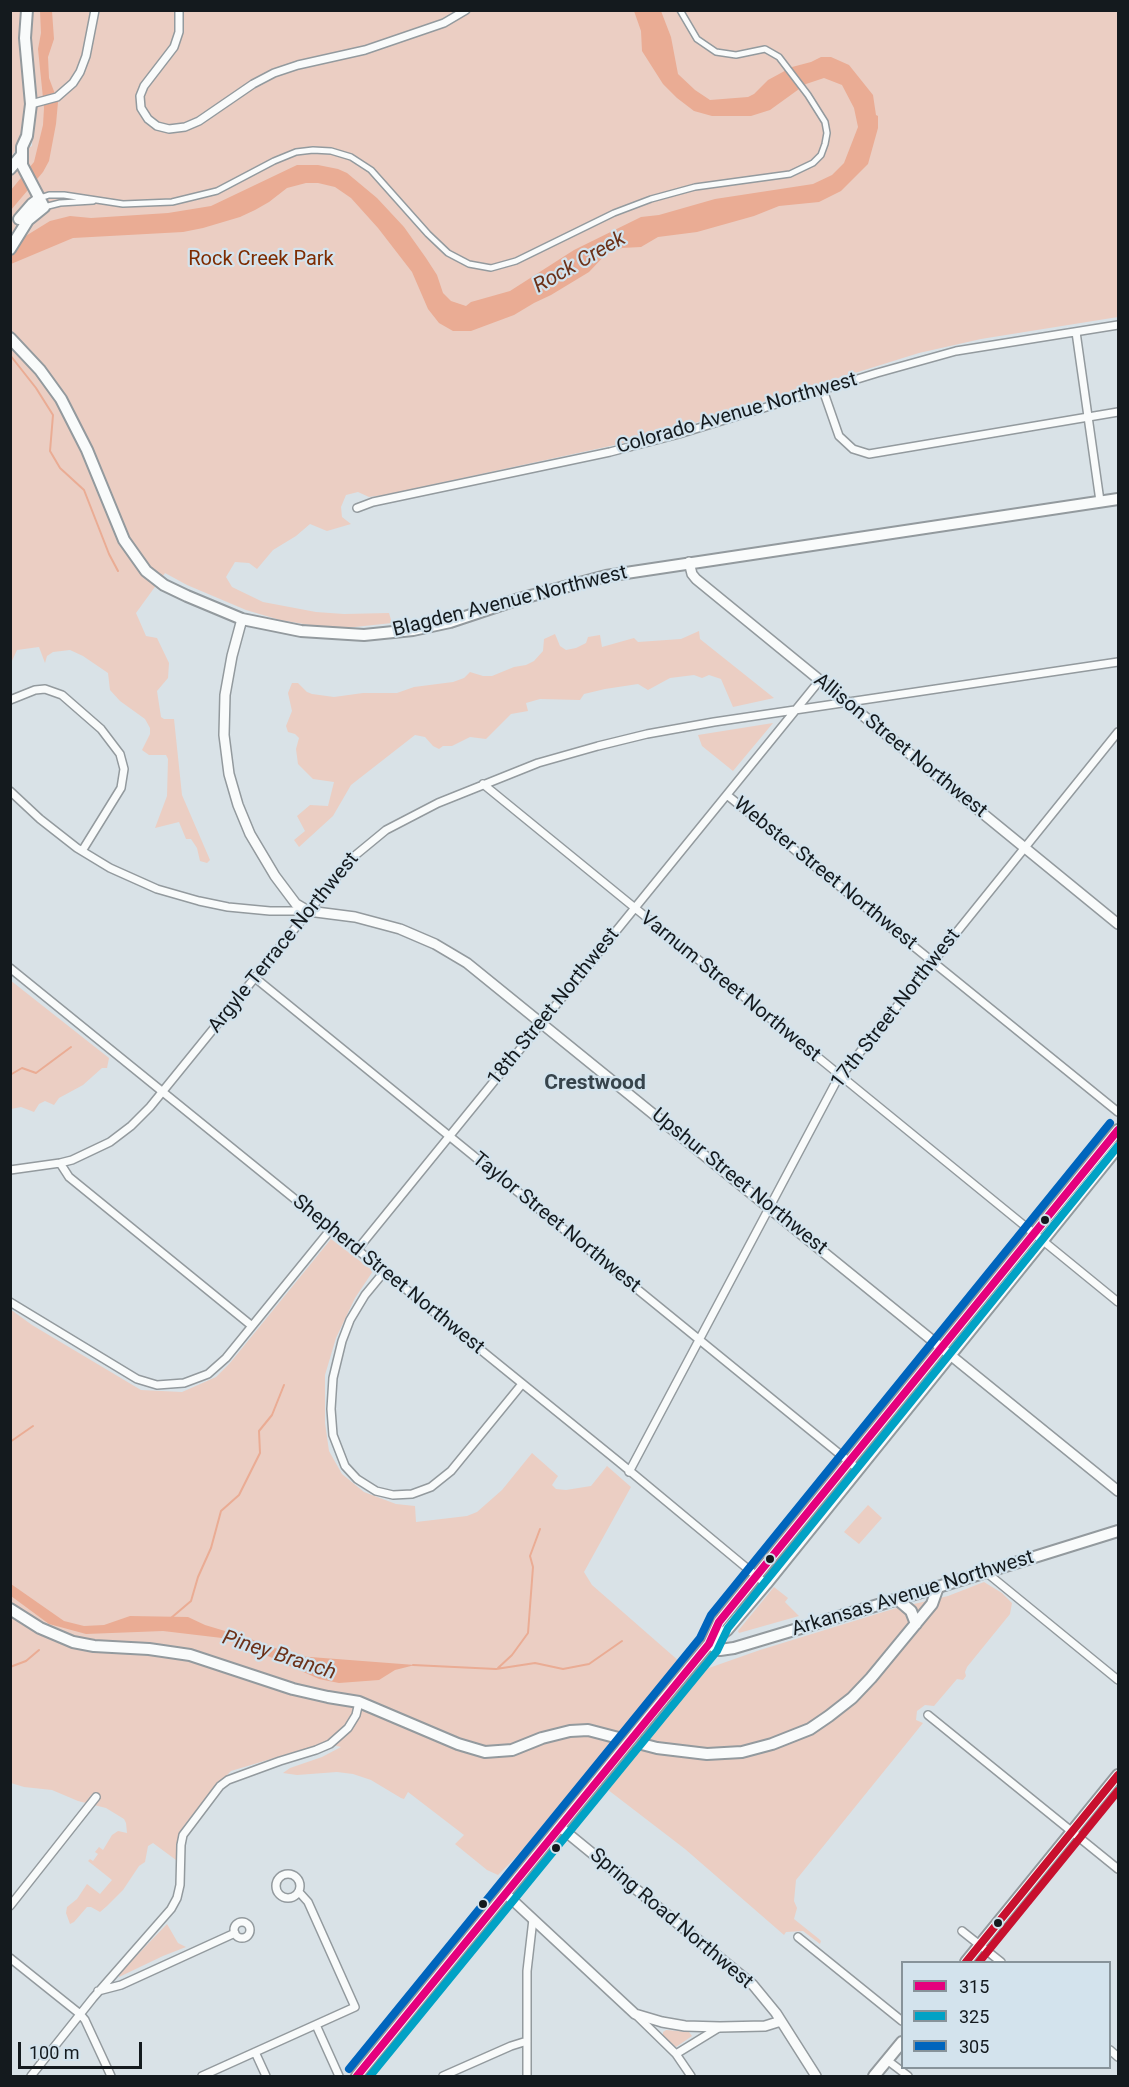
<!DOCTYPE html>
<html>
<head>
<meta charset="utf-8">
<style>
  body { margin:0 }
  #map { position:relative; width:1129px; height:2087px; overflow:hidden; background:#d9e2e7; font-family:Roboto,sans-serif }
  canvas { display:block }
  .frame { position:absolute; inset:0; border:12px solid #141a1e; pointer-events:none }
  .legend { position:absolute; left:901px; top:1961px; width:210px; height:108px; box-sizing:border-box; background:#d3e3ed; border:2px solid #87939a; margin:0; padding:8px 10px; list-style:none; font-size:18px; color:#141a1e }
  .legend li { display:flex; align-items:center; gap:12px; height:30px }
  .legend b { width:30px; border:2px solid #87939a }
  .scale { position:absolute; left:18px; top:2042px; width:124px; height:27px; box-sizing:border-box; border:3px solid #141a1e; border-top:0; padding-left:8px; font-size:18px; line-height:21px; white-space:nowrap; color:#141a1e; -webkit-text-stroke:4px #d3e3ed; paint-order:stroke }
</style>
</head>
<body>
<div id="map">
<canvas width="1129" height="2087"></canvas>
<div class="frame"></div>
<ul class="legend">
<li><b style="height:8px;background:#e5007d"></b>315</li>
<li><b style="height:8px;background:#01a2c5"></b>325</li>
<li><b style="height:8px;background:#0065bd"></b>305</li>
</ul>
<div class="scale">100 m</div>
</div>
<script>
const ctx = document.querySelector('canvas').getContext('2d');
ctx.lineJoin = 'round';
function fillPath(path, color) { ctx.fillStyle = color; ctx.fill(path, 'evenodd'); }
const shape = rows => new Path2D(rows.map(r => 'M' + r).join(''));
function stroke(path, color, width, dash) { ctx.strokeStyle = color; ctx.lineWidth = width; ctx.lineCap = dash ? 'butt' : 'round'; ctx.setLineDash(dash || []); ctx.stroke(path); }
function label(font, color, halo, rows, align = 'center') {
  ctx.font = font + ' Roboto,sans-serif'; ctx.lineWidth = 4.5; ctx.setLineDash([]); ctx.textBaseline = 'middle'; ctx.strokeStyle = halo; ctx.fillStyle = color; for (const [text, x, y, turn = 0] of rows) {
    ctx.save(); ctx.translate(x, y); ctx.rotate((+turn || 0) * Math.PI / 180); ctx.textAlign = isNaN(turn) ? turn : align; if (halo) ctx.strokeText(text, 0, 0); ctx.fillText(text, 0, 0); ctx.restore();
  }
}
fillPath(shape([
  [11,11,21,11,21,54,25,102,24,124,18,146,12,156,32,146,35,90,31,63,31,11,1118,11,1118,317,981,339,919,353,688,425,615,445,384,495,369,497,358,492,346,495,341,507,342,517,351,524,327,531,310,524,296,536,273,550,257,569,249,563,235,562,226,577,232,587,263,602,316,612,344,614,389,613,392,623,355,627,321,627,280,620,246,610,187,585,165,573,136,613,146,636,157,638,169,663,168,678,157,691,161,717,164,719,174,719,182,795,210,860,207,863,200,861,197,848,191,839,186,839,179,822,155,828,167,796,168,759,166,755,149,755,142,750,150,734,150,728,145,719,120,701,110,690,108,673,83,656,70,650,53,652,47,656,45,663,39,647,17,650,11,663],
  [699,631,700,639,774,698,733,707,721,679,709,675,702,678,694,675,670,678,648,690,638,684,605,689,584,694,580,700,540,699,526,703,528,711,511,714,486,739,470,737,452,746,443,746,439,749,433,746,425,737,415,735,351,785,333,816,299,847,294,840,305,831,297,816,310,805,328,806,334,782,313,779,298,764,296,749,299,738,295,734,288,732,286,726,292,711,288,693,292,683,298,683,307,692,312,694,334,697,363,693,397,693,414,687,453,682,464,678,470,672,483,676,492,676,514,667,526,665,534,661,543,651,544,639,555,634,560,646,566,650,576,648,586,643,588,637,600,635,602,647,634,638,638,642,681,639],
  [773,723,733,771,702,746,698,735],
  [10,980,109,1058,107,1068,102,1068,83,1085,59,1098,54,1105,45,1101,39,1104,34,1112,21,1107,11,1109],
  [331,1239,373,1271,355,1298,336,1338,325,1375,325,1423,329,1451,342,1474,364,1492,396,1504,415,1506,416,1522,467,1516,477,1512,502,1490,532,1453,558,1476,552,1485,556,1489,566,1490,591,1486,607,1466,631,1487,584,1572,592,1585,688,1669,706,1669,760,1650,893,1609,948,1596,984,1582,1002,1593,1012,1603,1010,1614,967,1667,965,1672,966,1676,963,1680,957,1679,934,1706,925,1705,917,1711,916,1720,923,1723,796,1880,794,1901,797,1908,794,1919,819,1939,821,1941,820,1944,803,1931,786,1932,784,1935,685,1849,586,1773,518,1855,498,1875,487,1870,455,1844,464,1835,408,1792,404,1799,401,1798,371,1780,353,1774,337,1772,297,1775,283,1773,290,1768,322,1757,341,1747,324,1743,231,1771,209,1794,183,1827,176,1860,153,1843,148,1846,145,1862,139,1866,123,1890,107,1906,100,1912,91,1907,87,1907,74,1922,70,1924,66,1913,67,1907,77,1899,87,1884,100,1894,112,1880,88,1861,90,1859,93,1861,98,1854,95,1852,99,1847,103,1850,112,1835,118,1831,127,1833,126,1823,124,1819,106,1808,78,1801,52,1790,24,1787,11,1783,10,1309,32,1325,141,1390,182,1392,216,1377,230,1363],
  [868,1505,882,1518,859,1544,844,1532],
  [774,1587,788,1598,785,1602,799,1616,739,1633,738,1631],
  [167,1924,178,1943,186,1947,163,1956,119,1977,120,1973],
  [666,2030,689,2032,692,2036,676,2047,663,2036,663,2032]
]), '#ebcec3');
fillPath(shape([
  [40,11,52,11,54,39,48,57,49,78,58,102,56,124,49,161,43,172,11,210,11,190,34,162,43,125,44,108,38,49,41,33],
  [634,11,661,11,671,37,678,74,695,90,710,100,748,97,754,94,768,80,792,67,811,62,821,57,831,57,849,65,873,95,876,115,878,116,878,128,868,164,841,191,819,202,779,206,754,216,697,232,658,237,641,247,622,248,606,254,589,272,551,295,534,303,514,315,471,331,453,331,439,323,428,309,412,272,378,228,351,198,335,187,318,183,306,183,287,188,269,202,255,210,240,217,203,228,183,232,73,238,11,264,10,240,24,237,50,221,70,216,91,218,168,213,211,206,297,165,318,165,338,169,347,173,377,198,404,227,426,258,437,275,443,293,451,301,466,306,471,302,510,291,574,250,641,217,659,215,715,199,813,184,832,175,844,163,858,127,854,108,842,85,824,78,806,84,770,110,751,116,712,116,694,111,677,98,663,84,642,51,641,31],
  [11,1584,64,1621,84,1626,104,1625,130,1616,188,1617,205,1625,245,1637,297,1656,415,1665,395,1670,379,1680,339,1683,319,1679,259,1652,222,1638,163,1631,86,1634,49,1624,11,1596]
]), '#eaac94');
stroke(shape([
  [10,355,36,388,53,415,50,451,60,468,84,490,109,554,118,571],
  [10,1075,22,1068,36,1073,71,1047],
  [10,1442,33,1426],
  [171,1618,191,1601,198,1577,211,1548,221,1511,239,1495,260,1453,259,1431,272,1415,284,1385],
  [413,1665,496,1669,535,1663,563,1669,589,1664,622,1641],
  [10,1667,26,1661,39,1650],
  [498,1668,512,1655,528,1633,533,1567,530,1556,540,1529]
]), '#eaac94', 2);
const pedestrian = shape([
  [40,198,49,195,64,195,123,204,172,202,217,191,274,161,296,152,313,150,331,151,351,157,371,170,428,234,448,253,469,264,491,268,516,261,614,213,651,199,695,187,790,174,813,163,821,155,825,144,827,133,825,122,808,95,779,57,765,49,736,55,716,52,697,39,680,10],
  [44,207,60,203,93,201]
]);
const minor = shape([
  [179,10,179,32,174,47,144,86,140,96,141,108,148,119,157,126,169,129,185,127,199,121,253,84,274,73,298,65,365,50,444,23,466,10],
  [31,104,57,97,73,83,80,72,86,56,95,10],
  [1076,332,1100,501],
  [823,390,839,436,853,449,869,454,1118,412],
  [357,508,373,502,610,452,679,434,877,373,956,351,1118,325],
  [10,700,35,690,45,689,62,695,101,729,120,754,124,769,121,788,82,851],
  [483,784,1118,1302],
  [10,791,40,819,77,848,110,868,157,889,199,901,228,907,270,911,308,911],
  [727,795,1118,1112],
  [10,968,619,1462,766,1584],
  [254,977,858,1469],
  [60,1163,69,1177,252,1326],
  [10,1170,60,1163,72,1160,110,1142,131,1126,150,1107,352,858,386,830,438,803,538,763,598,746,647,734,714,722,1118,662],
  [357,1250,820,680],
  [384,1272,365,1295,350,1320,342,1341,333,1378,331,1409,333,1435,345,1466,357,1479,376,1491,393,1495,412,1494,431,1487,451,1471,522,1384],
  [10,1302,137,1379,157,1385,184,1383,208,1374,226,1358,331,1229],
  [629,1472,836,1082,1118,732],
  [987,1573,1118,1680],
  [928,1715,1118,1869],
  '276 1886a12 12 0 1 1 24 0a12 12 0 1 1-24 0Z',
  [10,1906,96,1797],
  '234 1930a8 8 0 1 1 16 0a8 8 0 1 1-16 0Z',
  [962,1931,1001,1962],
  [798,1937,902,2021],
  [10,1958,80,2014,85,2020,111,2076],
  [98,1991,121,1985,235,1933],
  [635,2014,676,2054,691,2076],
  [316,2025,339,2076],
  [1110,2050,1118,2057],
  [255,2052,266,2076],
  [676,2054,720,2027],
  [887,2060,908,2076],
  [31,2076,93,1998,171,1909,177,1898,180,1885,181,1845,183,1835,220,1786,228,1780,280,1761,316,1750,330,1744,348,1728,356,1715,359,1702],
  [202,2076,355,2007,308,1902,299,1892],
  [443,2076,511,2046,527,2041],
  [527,2076,527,1971,533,1919]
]);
const tertiary = shape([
  [689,562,692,574,696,579,1118,924],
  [242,619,232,656,225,695,224,735,229,774,238,805,250,834,275,876,296,904,308,911,355,917,400,929,435,944,467,963,1118,1491],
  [560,1827,753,1985,776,2013,816,2076],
  [506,1894,635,2014,662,2022,685,2026,720,2027,765,2026,781,2021]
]);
const secondary = shape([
  [10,169,21,156],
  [19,219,32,204,40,198],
  [10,249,28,220,44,207,22,165,22,147,27,136,31,104,25,38,27,10],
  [10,338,40,370,61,399,87,450,124,540,146,571,164,585,187,596,242,619,301,631,364,635,413,630,450,622,519,599,606,576,1118,499],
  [938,1587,1118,1531],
  [966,1962,1118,1775],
  [874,2076,902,2042]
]);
const primary = shape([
  [897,1599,911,1611,916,1624],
  [10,1609,40,1628,73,1642,94,1646,149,1649,190,1655,293,1689,328,1697,359,1702,458,1744,485,1752,512,1750,542,1738,570,1731,588,1730,657,1748,707,1754,742,1752,772,1744,810,1729,829,1716,852,1698,871,1678,932,1604,938,1587,734,1648,720,1650,709,1644],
  [711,1642,727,1630,766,1584,1118,1147],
  [662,1701,709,1644,719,1622,1118,1130],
  [357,2076,597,1781]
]);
stroke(pedestrian, '#939a9e', 8);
stroke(minor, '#939a9e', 10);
stroke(tertiary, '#939a9e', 12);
stroke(secondary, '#939a9e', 14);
stroke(primary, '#939a9e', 14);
stroke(pedestrian, '#f9fbfb', 5);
stroke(minor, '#f9fbfb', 7);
stroke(tertiary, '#f9fbfb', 9);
stroke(secondary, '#f9fbfb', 10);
stroke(primary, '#f9fbfb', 10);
const primaryBridge = shape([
  [597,1781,662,1701]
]);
stroke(primaryBridge, '#939a9e', 14, []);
stroke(primaryBridge, '#f9fbfb', 10);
stroke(shape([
  [357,2076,709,1644,719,1622,1118,1130]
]), '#e5007d', 8);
stroke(shape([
  [370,2076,717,1651,728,1628,1118,1146]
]), '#01a2c5', 8);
stroke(shape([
  [349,2069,700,1638,711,1615,1110,1123]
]), '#0065bd', 8);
stroke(shape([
  [966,1962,1118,1775]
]), '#c8102e', 8);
stroke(shape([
  [979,1962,1118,1791]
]), '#c8102e', 8);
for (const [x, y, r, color] of [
  [1045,1220,5,"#141a1e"],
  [770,1559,5,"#141a1e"],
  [556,1848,5,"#141a1e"],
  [483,1904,5,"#141a1e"],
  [998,1923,5,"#141a1e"]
]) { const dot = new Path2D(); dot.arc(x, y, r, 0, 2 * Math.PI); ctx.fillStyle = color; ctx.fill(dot); stroke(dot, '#d3e3ed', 2); }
label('20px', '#7e2c01', '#d3e3ed', [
  ["Rock Creek Park",261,260]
]);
label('20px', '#141a1e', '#d3e3ed', [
  ["Colorado Avenue Northwest",737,414,-16],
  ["Blagden Avenue Northwest",510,602,-14],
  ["Allison Street Northwest",900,746,39],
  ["Webster Street Northwest",825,874,39],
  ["Argyle Terrace Northwest",284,943,-51],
  ["Varnum Street Northwest",730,987,39],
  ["18th Street Northwest",554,1007,-51],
  ["17th Street Northwest",896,1009,-52],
  ["Upshur Street Northwest",739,1182,39],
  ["Taylor Street Northwest",556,1223,39],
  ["Shepherd Street Northwest",388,1275,39],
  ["Arkansas Avenue Northwest",913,1594,-17],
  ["Spring Road Northwest",671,1919,40]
]);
label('italic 21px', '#6c3118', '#d3e3ed', [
  ["Rock Creek",580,263,-30],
  ["Piney Branch",279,1656,18]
]);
label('bold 21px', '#37444c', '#d3e3ed', [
  ["Crestwood",595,1084]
]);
</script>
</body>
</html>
